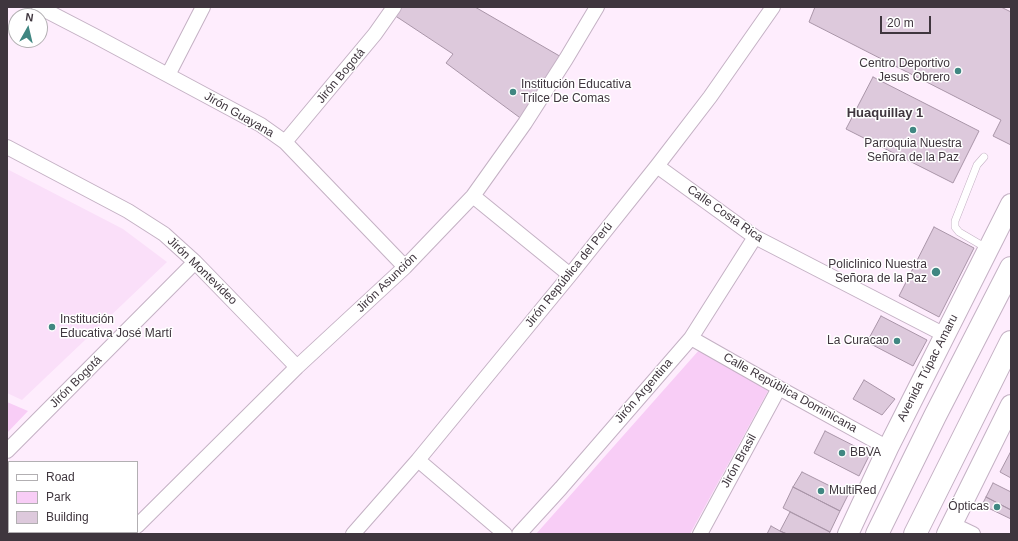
<!DOCTYPE html>
<html>
<head>
<meta charset="utf-8">
<style>
  body { margin:0 }
  #map { position:relative; width:1018px; height:541px; overflow:hidden; background:#feedfd; font-family:Arial,sans-serif }
  canvas { display:block }
  .frame { position:absolute; inset:0; border:8px solid #3f363e; pointer-events:none }
  .legend { position:absolute; left:8px; top:461px; width:130px; height:72px; box-sizing:border-box; background:#fff; border:1px solid #b2afb2; margin:0; padding:5px 7px; list-style:none; font-size:12px; color:#3f363e }
  .legend li { display:flex; align-items:center; gap:8px; height:20px }
  .legend b { width:20px; border:1px solid #b2afb2 }
  .north { position:absolute; left:8px; top:8px; width:40px; height:40px; box-sizing:border-box; background:#fff; border:1px solid #b2afb2; border-radius:50%; rotate:8deg; font-size:11px; font-weight:700; line-height:16px; text-align:center; color:#3f363e }
  .north::after { content:''; display:block; margin:auto; width:14px; height:18px; background:#408782; clip-path:polygon(50% 0,100% 100%,50% 72%,0 100%) }
  .scale { position:absolute; left:880px; top:16px; width:51px; height:18px; box-sizing:border-box; border:2px solid #3f363e; border-top:0; padding-left:5px; font-size:12px; line-height:14px; white-space:nowrap; color:#3f363e; -webkit-text-stroke:3px #fff; paint-order:stroke }
</style>
</head>
<body>
<div id="map">
<canvas width="1018" height="541"></canvas>
<div class="frame"></div>
<ul class="legend">
<li><b style="height:5px;background:#fff"></b>Road</li>
<li><b style="height:11px;background:#f8cdf6"></b>Park</li>
<li><b style="height:11px;background:#ddc9dc"></b>Building</li>
</ul>
<div class="north">N</div>
<div class="scale">20 m</div>
</div>
<script>
const ctx = document.querySelector('canvas').getContext('2d');
ctx.lineJoin = 'round';
function fillPath(path, color) { ctx.fillStyle = color; ctx.fill(path, 'evenodd'); }
const shape = rows => new Path2D(rows.map(r => 'M' + r).join(''));
function stroke(path, color, width, dash) { ctx.strokeStyle = color; ctx.lineWidth = width; ctx.lineCap = dash ? 'butt' : 'round'; ctx.setLineDash(dash || []); ctx.stroke(path); }
function label(font, color, halo, rows, align = 'center') {
  ctx.font = font + ' Arial,sans-serif'; ctx.lineWidth = 3; ctx.setLineDash([]); ctx.textBaseline = 'middle'; ctx.strokeStyle = halo; ctx.fillStyle = color; for (const [text, x, y, turn = 0] of rows) {
    ctx.save(); ctx.translate(x, y); ctx.rotate((+turn || 0) * Math.PI / 180); ctx.textAlign = isNaN(turn) ? turn : align; if (halo) ctx.strokeText(text, 0, 0); ctx.fillText(text, 0, 0); ctx.restore();
  }
}
fillPath(shape([
  [7,169,123,229,167,262,22,400,7,393]
]), '#fadff9');
fillPath(shape([
  [700,349,768,391,690,534,536,534],
  [7,402,28,411,7,433]
]), '#f8cdf6');
const building = shape([
  [396,7,475,7,563,58,523,120,446,63,453,54,391,13,396,7],
  [815,7,1001,7,1011,12,1011,145,993,136,1001,120,809,22,815,7],
  [873,77,979,131,953,183,846,129,873,77],
  [934,227,974,248,939,317,899,296,934,227],
  [881,316,927,340,913,366,867,342,881,316],
  [864,380,895,399,882,415,853,399,864,380],
  [825,431,870,454,859,476,814,453,825,431],
  [1010,453,1011,453,1011,478,1000,472,1010,453],
  [802,472,848,495,840,511,793,487,802,472],
  [993,483,1011,492,1011,510,986,497,993,483],
  [793,487,840,511,830,532,783,508,793,487],
  [986,497,1011,510,1011,519,982,505,986,497],
  [790,512,830,532,829,534,787,534,780,531,790,512],
  [771,526,780,531,787,534,767,534,771,526]
]);
fillPath(building, '#ddc9dc');
stroke(building, '#a995a8', 1);
const lane = shape([
  [984,157,977,165,955,221,955,227,959,232,988,249]
]);
const street = shape([
  [39,7,95,36,261,125,285,142,405,267],
  [168,75,203,7],
  [285,142,375,34,394,7],
  [7,147,128,211,164,234,195,262,297,367],
  [657,166,755,237,945,335],
  [473,196,570,275],
  [691,338,779,388,888,448],
  [7,451,195,262],
  [418,460,505,534],
  [952,524,973,534],
  [137,526,297,367,405,267,473,196,525,123,566,59,597,7],
  [353,534,418,460,570,275,657,166,710,97,773,7],
  [519,534,561,488,691,338,755,237],
  [700,534,779,388]
]);
const secondary = shape([
  [848,534,888,448,1011,204],
  [947,534,1011,405]
]);
const highway = shape([
  [877,534,935,416,1011,268],
  [915,534,1011,342]
]);
stroke(lane, '#c4b1c4', 8);
stroke(street, '#c4b1c4', 16);
stroke(secondary, '#c4b1c4', 22);
stroke(highway, '#c4b1c4', 24);
stroke(lane, '#fff', 7);
stroke(street, '#fff', 14);
stroke(secondary, '#fff', 20);
stroke(highway, '#fff', 22);
for (const [x, y, r, color] of [
  [958,71,4,"#408782"],
  [513,92,4,"#408782"],
  [913,130,4,"#408782"],
  [936,272,5,"#408782"],
  [52,327,4,"#408782"],
  [897,341,4,"#408782"],
  [842,453,4,"#408782"],
  [821,491,4,"#408782"],
  [997,507,4,"#408782"]
]) { const dot = new Path2D(); dot.arc(x, y, r, 0, 2 * Math.PI); ctx.fillStyle = color; ctx.fill(dot); stroke(dot, '#fff', 1.5); }
label('12px', '#3f363e', '#fff', [
  ["Centro Deportivo",950,64],
  ["Jesus Obrero",950,78],
  ["Institución Educativa",521,85,"left"],
  ["Trilce De Comas",521,99,"left"],
  ["Parroquia Nuestra",913,144,"center"],
  ["Señora de la Paz",913,158,"center"],
  ["Policlinico Nuestra",927,265],
  ["Señora de la Paz",927,279],
  ["Institución",60,320,"left"],
  ["Educativa José Martí",60,334,"left"],
  ["La Curacao",889,341],
  ["BBVA",850,453,"left"],
  ["MultiRed",829,491,"left"],
  ["Ópticas",989,507]
], 'right');
label('12px', '#3f363e', '#fff', [
  ["Jirón Bogotá",341,76,-50],
  ["Jirón Guayana",239,115,30],
  ["Calle Costa Rica",725,214,35],
  ["Jirón Montevideo",202,271,44],
  ["Jirón República del Perú",569,275,-51],
  ["Jirón Asunción",387,283,-44],
  ["Avenida Túpac Amaru",928,368,-63],
  ["Jirón Bogotá",76,382,-45],
  ["Jirón Argentina",644,391,-49],
  ["Calle República Dominicana",790,393,29],
  ["Jirón Brasil",739,461,-61]
]);
label('bold 13px', '#3f363e', '#fff', [
  ["Huaquillay 1",885,113]
]);
</script>
</body>
</html>
